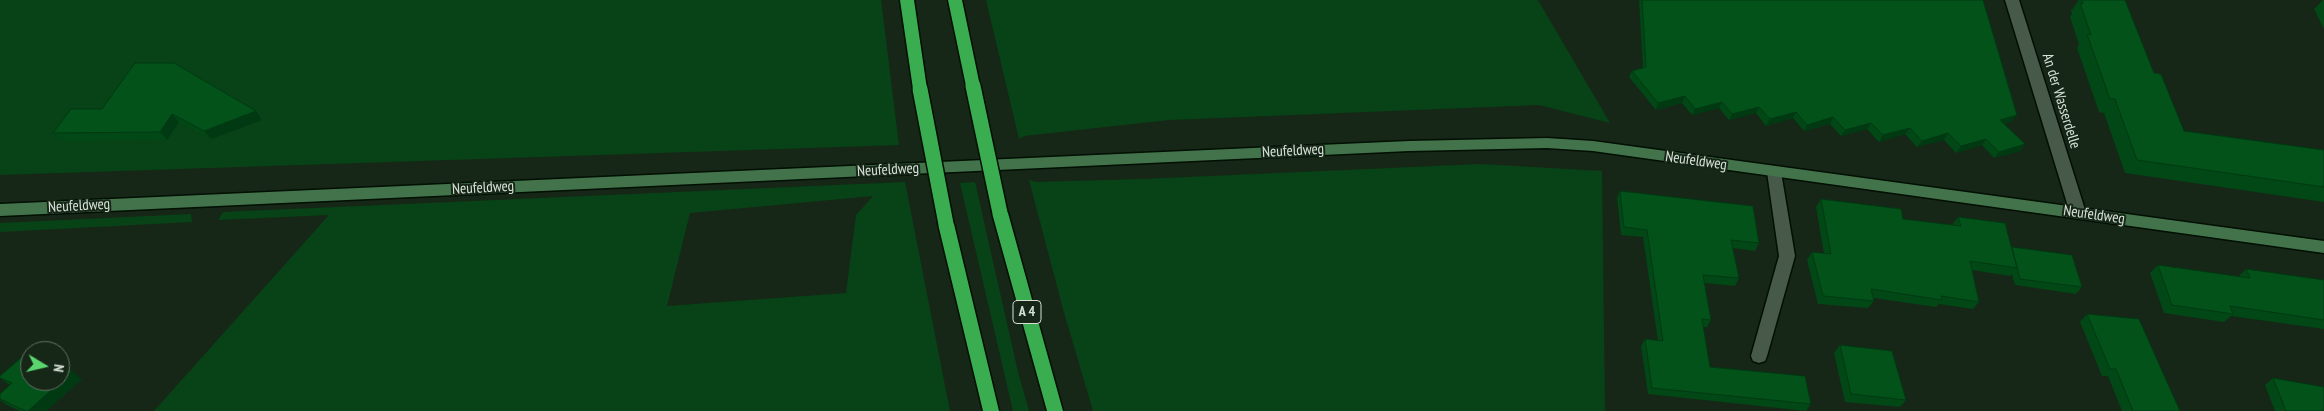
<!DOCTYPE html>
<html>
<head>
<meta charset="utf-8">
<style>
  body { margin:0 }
  #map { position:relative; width:2324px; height:411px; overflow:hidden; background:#162717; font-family:"PT Sans Narrow",sans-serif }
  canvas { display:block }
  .north { position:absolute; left:20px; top:341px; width:50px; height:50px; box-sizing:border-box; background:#162717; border:1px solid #637164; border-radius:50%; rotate:99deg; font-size:14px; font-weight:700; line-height:20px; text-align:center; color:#d7e1d7 }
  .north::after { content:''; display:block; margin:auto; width:18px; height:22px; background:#5ad56e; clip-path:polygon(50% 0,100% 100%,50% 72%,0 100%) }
</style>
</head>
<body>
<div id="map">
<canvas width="2324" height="411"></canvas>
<div class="north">N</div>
</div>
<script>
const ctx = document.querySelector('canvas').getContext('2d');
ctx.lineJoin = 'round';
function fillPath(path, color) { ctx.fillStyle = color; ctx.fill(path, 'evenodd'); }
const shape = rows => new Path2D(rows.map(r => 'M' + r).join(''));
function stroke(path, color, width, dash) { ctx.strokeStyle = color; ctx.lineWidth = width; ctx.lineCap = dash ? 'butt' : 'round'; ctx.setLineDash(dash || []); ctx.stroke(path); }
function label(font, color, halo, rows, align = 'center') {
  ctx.font = font + ' "PT Sans Narrow",sans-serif'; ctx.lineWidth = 4; ctx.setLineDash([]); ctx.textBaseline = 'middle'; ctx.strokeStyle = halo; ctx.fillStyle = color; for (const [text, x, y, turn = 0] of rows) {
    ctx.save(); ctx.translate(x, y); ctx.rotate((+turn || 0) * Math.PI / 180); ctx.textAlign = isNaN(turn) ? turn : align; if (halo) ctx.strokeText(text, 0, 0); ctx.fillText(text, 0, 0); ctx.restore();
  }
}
fillPath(shape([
  [0,0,881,0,899,145,0,175],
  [986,0,1538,0,1610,123,1539,105,1169,120,1024,136,1019,139],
  [1480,164,1602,171,1605,411,1093,411,1063,309,1029,180,1036,182,1143,179],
  [905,182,950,411,154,411,329,215,218,220,223,212],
  [873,196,856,215,846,293,667,306,690,213],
  [975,182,1018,372,1029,411,1013,411,960,183],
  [191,214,192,222,0,232,0,223]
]), '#074316');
const minor = shape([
  [2005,0,2019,0,2086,213,2083,217,2078,219,2073,217,2070,213,2005,0],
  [1774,166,1779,168,1781,172,1795,256,1767,356,1765,361,1759,363,1753,361,1751,356,1779,256,1767,172,1769,168,1774,166]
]);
const secondary = shape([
  [1547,138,1593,141,2324,241,2324,253,1593,151,1547,148,1409,151,0,216,0,204,1409,141,1547,138]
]);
const motorway = shape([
  [900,0,914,0,927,89,925,93,920,94,915,93,913,89,900,0],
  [948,0,962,0,980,86,978,90,973,91,968,90,966,86,948,0],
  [1000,207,1005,209,1008,213,1063,411,1047,411,992,213,995,209,1000,207],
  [946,218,951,220,954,224,999,411,983,411,938,224,941,220,946,218]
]);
stroke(minor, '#020f03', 3);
stroke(secondary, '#020f03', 3);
stroke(motorway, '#020f03', 3);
fillPath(minor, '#475a49');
fillPath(secondary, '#43734b');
fillPath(motorway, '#3bad51');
const motorwayBridge = shape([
  [973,86,1000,213],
  [920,89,946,224]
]);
stroke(motorwayBridge, '#020f03', 18, []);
stroke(motorwayBridge, '#3bad51', 15);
fillPath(shape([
  [1639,0,1983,0,2012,121,2004,124,2025,144,2020,151,1994,158,1982,145,1956,153,1944,140,1917,147,1905,134,1879,142,1867,129,1841,136,1830,124,1804,131,1793,118,1766,126,1756,113,1729,120,1719,108,1692,115,1682,103,1656,110,1629,77,1632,71,1643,68],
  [2079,0,2125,0,2154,73,2184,131,2324,150,2324,202,2125,173,2104,113,2099,112,2077,48,2079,44,2070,17,2072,14,2071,11],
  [2323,0,2324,0,2324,29,2314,9],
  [71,109,262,120,211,139,179,122,167,140,62,141,53,133],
  [1620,191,1759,243,1755,251,1733,248,1739,278,1735,286,1704,283,1711,320,1707,327,1703,327,1710,367,1811,404,1806,411,1648,394,1641,346,1645,339,1658,341,1643,237,1621,235,1617,198],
  [1821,199,1903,219,1952,225,1958,217,2011,247,2012,247,2082,287,2076,294,2015,285,2012,274,2010,276,1972,270,1979,302,1973,309,1939,304,1936,307,1874,298,1874,301,1868,308,1818,304,1807,260,1812,252,1824,254,1816,207],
  [2158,265,2238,277,2246,269,2324,280,2324,329,2231,316,2224,322,2164,313,2150,273],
  [2087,314,2180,411,2122,411,2108,376,2102,376,2080,322],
  [1840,345,1906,400,1900,407,1845,402,1834,353],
  [0,378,30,381,82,379,46,411,20,411,7,405,0,400,0,394,10,385],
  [2273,378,2324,411,2275,411,2265,385]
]), '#024716');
fillPath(shape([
  [1685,96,1682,103,1656,110,1658,103],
  [1722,102,1719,108,1692,115,1695,109],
  [1759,107,1756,113,1729,120,1732,114],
  [256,111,262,120,211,139,204,131],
  [1796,112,1793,118,1766,126,1770,119],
  [172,114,179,122,167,140,160,132],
  [2017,115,2012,121,1996,126,2000,120],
  [1833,117,1830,124,1804,131,1807,125],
  [1871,123,1867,129,1841,136,1845,130],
  [1910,128,1905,134,1879,142,1883,135],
  [1948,133,1944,140,1917,147,1922,141],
  [1986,139,1982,145,1956,153,1961,146],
  [2025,144,2020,151,1994,158,1999,152],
  [72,371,82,379,46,411,28,411]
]), '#013912');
const building = shape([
  [1642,0,1983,0,2017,115,2000,120,2025,144,1999,152,1986,139,1961,146,1948,133,1922,141,1910,128,1883,135,1871,123,1845,130,1833,117,1807,125,1796,112,1770,119,1759,107,1732,114,1722,102,1695,109,1685,96,1658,103,1632,71,1646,67,1642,0],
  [2082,0,2125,0,2154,73,2161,74,2184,131,2324,150,2324,187,2137,160,2115,99,2110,99,2087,34,2091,35,2080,3,2083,4,2082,0],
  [135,63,174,63,256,111,204,131,172,114,160,132,53,133,71,109,102,109,135,63],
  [1620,191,1753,206,1759,243,1731,240,1739,278,1703,275,1711,320,1702,319,1710,367,1805,376,1811,404,1652,388,1645,339,1663,341,1647,230,1624,227,1620,191],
  [1821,199,1901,209,1903,219,1961,226,1958,217,2005,223,2017,268,1970,261,1979,302,1941,296,1942,300,1871,289,1874,301,1823,296,1812,252,1831,254,1821,199],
  [2012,247,2072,255,2082,287,2020,279,2012,247],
  [2158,265,2250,278,2246,269,2324,280,2324,320,2230,306,2233,314,2172,305,2158,265],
  [2087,314,2139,319,2180,411,2133,411,2116,369,2110,369,2087,314],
  [1840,345,1892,351,1906,400,1851,394,1840,345],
  [23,356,30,360,30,381,60,381,60,365,72,371,28,411,26,411,0,399,0,394,12,383,0,378,0,376,23,356],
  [2273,378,2324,387,2324,411,2286,411,2273,378]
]);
fillPath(building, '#02521a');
stroke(building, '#013912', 1);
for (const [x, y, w] of [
  [1027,312,28]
]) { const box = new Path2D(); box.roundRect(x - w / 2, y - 11.5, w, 23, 4); ctx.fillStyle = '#162717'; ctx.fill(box); stroke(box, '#d7e1d7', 1); }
label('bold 14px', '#d7e1d7', null, [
  ["A 4",1027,312]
]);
label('15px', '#d7e1d7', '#162717', [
  ["An der Wasserdelle",2061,101,73],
  ["Neufeldweg",1293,151,-3],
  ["Neufeldweg",1696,161,8],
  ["Neufeldweg",888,170,-3],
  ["Neufeldweg",483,188,-3],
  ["Neufeldweg",79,206,-3],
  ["Neufeldweg",2094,215,8]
]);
</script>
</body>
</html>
